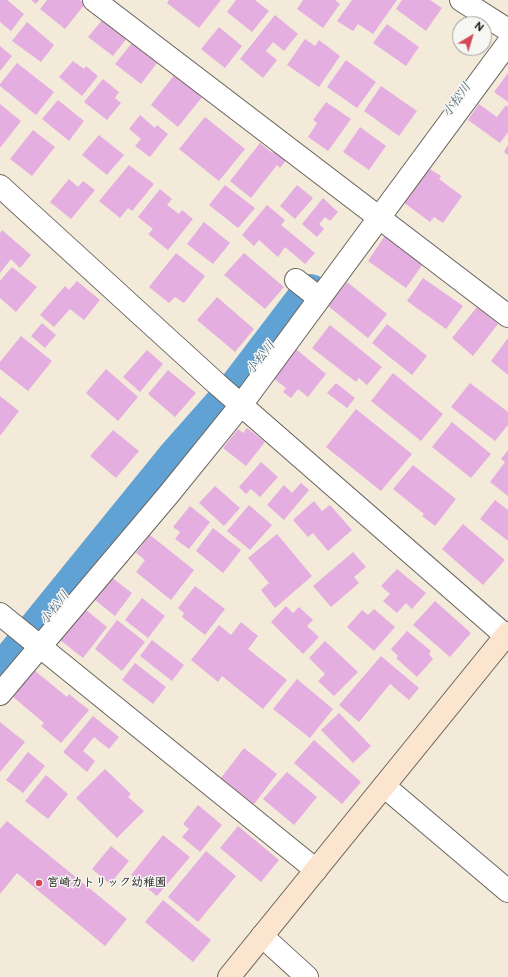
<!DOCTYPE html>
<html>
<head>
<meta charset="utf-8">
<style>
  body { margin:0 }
  #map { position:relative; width:508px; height:977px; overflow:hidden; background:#f4ead9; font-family:"Balsamiq Sans",sans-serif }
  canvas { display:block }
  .north { position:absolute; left:452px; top:16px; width:40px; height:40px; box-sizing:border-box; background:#f6f6f2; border:1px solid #9f9f9c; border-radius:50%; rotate:38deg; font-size:11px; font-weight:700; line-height:16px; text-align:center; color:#1c1c1c }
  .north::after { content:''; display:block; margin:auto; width:14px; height:18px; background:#d1495b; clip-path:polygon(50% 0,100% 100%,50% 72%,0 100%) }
</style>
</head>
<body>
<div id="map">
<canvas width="508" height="977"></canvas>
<div class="north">N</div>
</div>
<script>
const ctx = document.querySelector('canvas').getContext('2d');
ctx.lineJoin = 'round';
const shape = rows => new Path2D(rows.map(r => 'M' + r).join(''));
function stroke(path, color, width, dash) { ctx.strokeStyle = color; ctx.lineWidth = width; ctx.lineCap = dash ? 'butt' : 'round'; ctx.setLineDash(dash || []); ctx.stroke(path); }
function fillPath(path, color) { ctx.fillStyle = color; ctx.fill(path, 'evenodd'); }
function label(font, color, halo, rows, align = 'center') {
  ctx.font = font + ' "Balsamiq Sans","Klee One",sans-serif'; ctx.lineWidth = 3; ctx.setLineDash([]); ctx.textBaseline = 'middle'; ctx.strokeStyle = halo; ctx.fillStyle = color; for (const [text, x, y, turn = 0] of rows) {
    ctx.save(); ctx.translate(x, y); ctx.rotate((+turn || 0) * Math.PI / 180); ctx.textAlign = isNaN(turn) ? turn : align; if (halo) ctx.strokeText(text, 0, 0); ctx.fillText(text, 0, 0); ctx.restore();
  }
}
stroke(shape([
  [0,676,176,459,237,390,310,294]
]), '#60a2d4', 40);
fillPath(shape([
  [0,0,7,0,24,14,11,31,0,22],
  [31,0,39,0,36,4],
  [47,0,80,0,85,4,65,29,40,9],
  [169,0,221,0,199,28,167,3],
  [236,0,255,0,269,11,252,32,227,12],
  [303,0,335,0,340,4,323,28,297,9],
  [352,0,397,0,373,34,358,24,353,31,337,21],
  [402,0,430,0,442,8,426,31,396,9],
  [275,15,298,34,284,51,273,42,266,51,277,60,263,78,240,59],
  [103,19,127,38,113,56,88,37],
  [27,22,54,45,41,62,12,41],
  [387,24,419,47,406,66,373,43],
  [219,27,242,46,225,68,201,49],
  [305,39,315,46,319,40,340,56,319,87,287,65],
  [132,43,157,63,141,84,115,64],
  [0,46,12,56,0,71],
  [346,60,376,82,357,108,327,87],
  [73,61,84,69,86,66,98,76,82,96,59,77],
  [17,63,54,92,36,115,0,86,0,84],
  [508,73,508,102,494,92],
  [175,74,203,96,178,127,151,105],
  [103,79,119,92,115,98,121,103,107,120,84,102],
  [381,86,417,111,399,136,364,111],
  [58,100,84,121,69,141,42,119],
  [326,102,351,119,328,151,308,137,317,123,313,120],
  [0,104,21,121,0,148],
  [479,104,497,117,506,105,508,107,508,132,500,143,468,120],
  [140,115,155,128,157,125,168,134,150,157,135,146,141,139,129,129],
  [205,117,245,149,219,181,179,149],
  [360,127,386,146,369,170,343,152],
  [33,130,55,147,32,176,10,159],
  [99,135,124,155,107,175,82,155],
  [260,143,272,153,275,150,287,159,280,168,277,165,251,198,230,181],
  [508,145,508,155,504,152],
  [129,165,154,184,132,211,128,208,120,218,99,201],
  [428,168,441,176,439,179,462,196,443,223,434,217,430,222,403,202],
  [69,179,78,187,83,181,95,190,71,219,50,202],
  [225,185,255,208,238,228,209,205],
  [297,185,313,198,295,219,280,206],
  [160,189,172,199,167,205,179,214,182,210,193,219,168,250,148,234,153,229,138,217],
  [323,198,338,212,330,221,325,217,319,224,324,229,317,237,302,224],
  [267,205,285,220,281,225,315,253,305,264,285,247,278,257,259,240,254,246,242,235],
  [204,222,230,243,213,264,187,244],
  [2,230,31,255,20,268,11,259,0,273,0,233],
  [386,234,425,261,406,288,368,261],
  [176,253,205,276,184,303,175,297,169,303,149,287],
  [244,253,284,287,265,309,224,275],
  [12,267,37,287,16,312,0,298,0,281],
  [423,278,463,306,446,329,407,301],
  [77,281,100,300,84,320,70,309,54,327,40,315,65,286,69,290],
  [347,282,387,314,368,338,328,306],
  [217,297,254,329,235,352,197,320],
  [477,307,498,324,473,356,452,338],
  [42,323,56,335,45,348,31,336],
  [387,324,427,356,412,375,372,343],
  [330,325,382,367,367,385,359,378,356,382,312,348],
  [21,336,52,361,28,391,0,369,0,362],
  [508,338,508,375,491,361],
  [296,349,326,374,308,397,298,389,291,398,283,392,286,388,273,378],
  [147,350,163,364,140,392,123,377],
  [106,369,138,397,118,421,86,393],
  [168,370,196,393,175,417,148,394],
  [393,373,443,414,421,441,371,401],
  [336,383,355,398,347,408,327,393],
  [470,383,508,412,508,425,495,441,451,407],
  [0,396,19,411,0,436],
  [356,409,412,454,381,491,326,447],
  [452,422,491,454,471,478,432,447],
  [247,428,265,442,246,466,223,448,238,429,243,433],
  [113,430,139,451,116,478,90,456],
  [508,450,508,496,490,482,505,462,501,459],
  [261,462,278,477,260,497,251,489,246,494,239,487],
  [413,465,456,499,435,526,422,516,424,514,393,489],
  [301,483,309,490,284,520,267,505,284,485,292,493],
  [215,486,240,508,224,526,199,503],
  [495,500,508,510,508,541,480,519],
  [314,501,322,511,330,505,352,530,328,551,313,533,308,537,293,520],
  [249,505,272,525,250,550,227,531],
  [190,506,210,522,189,549,175,539,180,532,173,527],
  [463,524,505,560,483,585,442,549],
  [213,528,241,550,223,573,196,551],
  [277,534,312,576,275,608,261,590,269,583,248,558],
  [150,535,194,570,171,600,136,572,145,560,136,553],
  [353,552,366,567,354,577,359,583,331,607,313,586],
  [397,569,426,593,412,609,406,603,397,613,383,601,390,594,381,586],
  [111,577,132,593,115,616,94,599],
  [195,586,225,609,205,635,182,617,184,613,178,608],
  [142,598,165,616,148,638,125,620],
  [435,601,471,633,450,657,413,625],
  [286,606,293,613,299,607,313,620,307,626,319,637,303,654,271,622],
  [85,609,107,627,83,658,60,640],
  [374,609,395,627,374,651,347,627,362,610,368,615],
  [117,620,145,642,122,671,95,649],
  [241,622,258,636,248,649,287,680,263,709,222,676,218,682,191,660,219,625,231,635],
  [407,631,431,651,429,654,433,659,417,677,396,658,398,656,391,649],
  [152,640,184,665,172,681,140,656],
  [325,641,358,672,334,696,318,681,325,674,309,658],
  [381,656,419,688,409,700,390,684,359,722,339,705],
  [135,663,166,687,153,704,122,680],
  [34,670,67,697,69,694,89,710,61,743,41,726,44,723,12,696],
  [297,679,333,709,310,738,273,709],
  [339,713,371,746,353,763,321,730],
  [93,716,119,737,109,749,94,737,83,751,95,761,87,772,63,752],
  [0,722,25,742,0,772],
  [314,740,361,782,342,804,294,763],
  [244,748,277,774,254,804,221,778],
  [28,752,45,766,23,793,6,780],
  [105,769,131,794,128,797,144,811,117,838,76,798],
  [287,772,317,797,294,825,263,799],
  [46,775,68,794,48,819,25,801],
  [198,805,222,825,200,852,182,837,189,829,183,824],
  [7,821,127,919,105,946,17,873,0,894,0,829],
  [238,826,279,860,261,882,220,848],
  [163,835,190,857,157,896,131,875],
  [111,846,129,861,110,884,92,869],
  [206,851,236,876,198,922,168,897],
  [163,900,211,940,193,962,145,922]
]), '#e4aee0');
const street = shape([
  [94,0,508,316],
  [461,0,508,30],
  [0,186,217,384,506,636],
  [296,280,319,298],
  [0,614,316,870],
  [0,694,169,494,241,405,508,43],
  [384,786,508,891],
  [262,936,307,977]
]);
const secondary = shape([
  [229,977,508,633]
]);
stroke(street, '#68645e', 24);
stroke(secondary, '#68645e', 24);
stroke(street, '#fff', 22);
stroke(secondary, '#fce5cf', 22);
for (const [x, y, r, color] of [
  [39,883,4,"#d1495b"]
]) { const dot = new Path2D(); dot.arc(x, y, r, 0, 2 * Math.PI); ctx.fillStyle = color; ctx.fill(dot); stroke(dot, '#f6f6f2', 1.5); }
label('bold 12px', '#1c1c1c', '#f6f6f2', [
  ["宮崎カトリック幼稚園",47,883]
], 'left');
label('italic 13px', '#3b586f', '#f6f6f2', [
  ["小松川",457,100,-54],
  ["小松川",261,358,-52],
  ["小松川",55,608,-51]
]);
</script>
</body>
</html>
